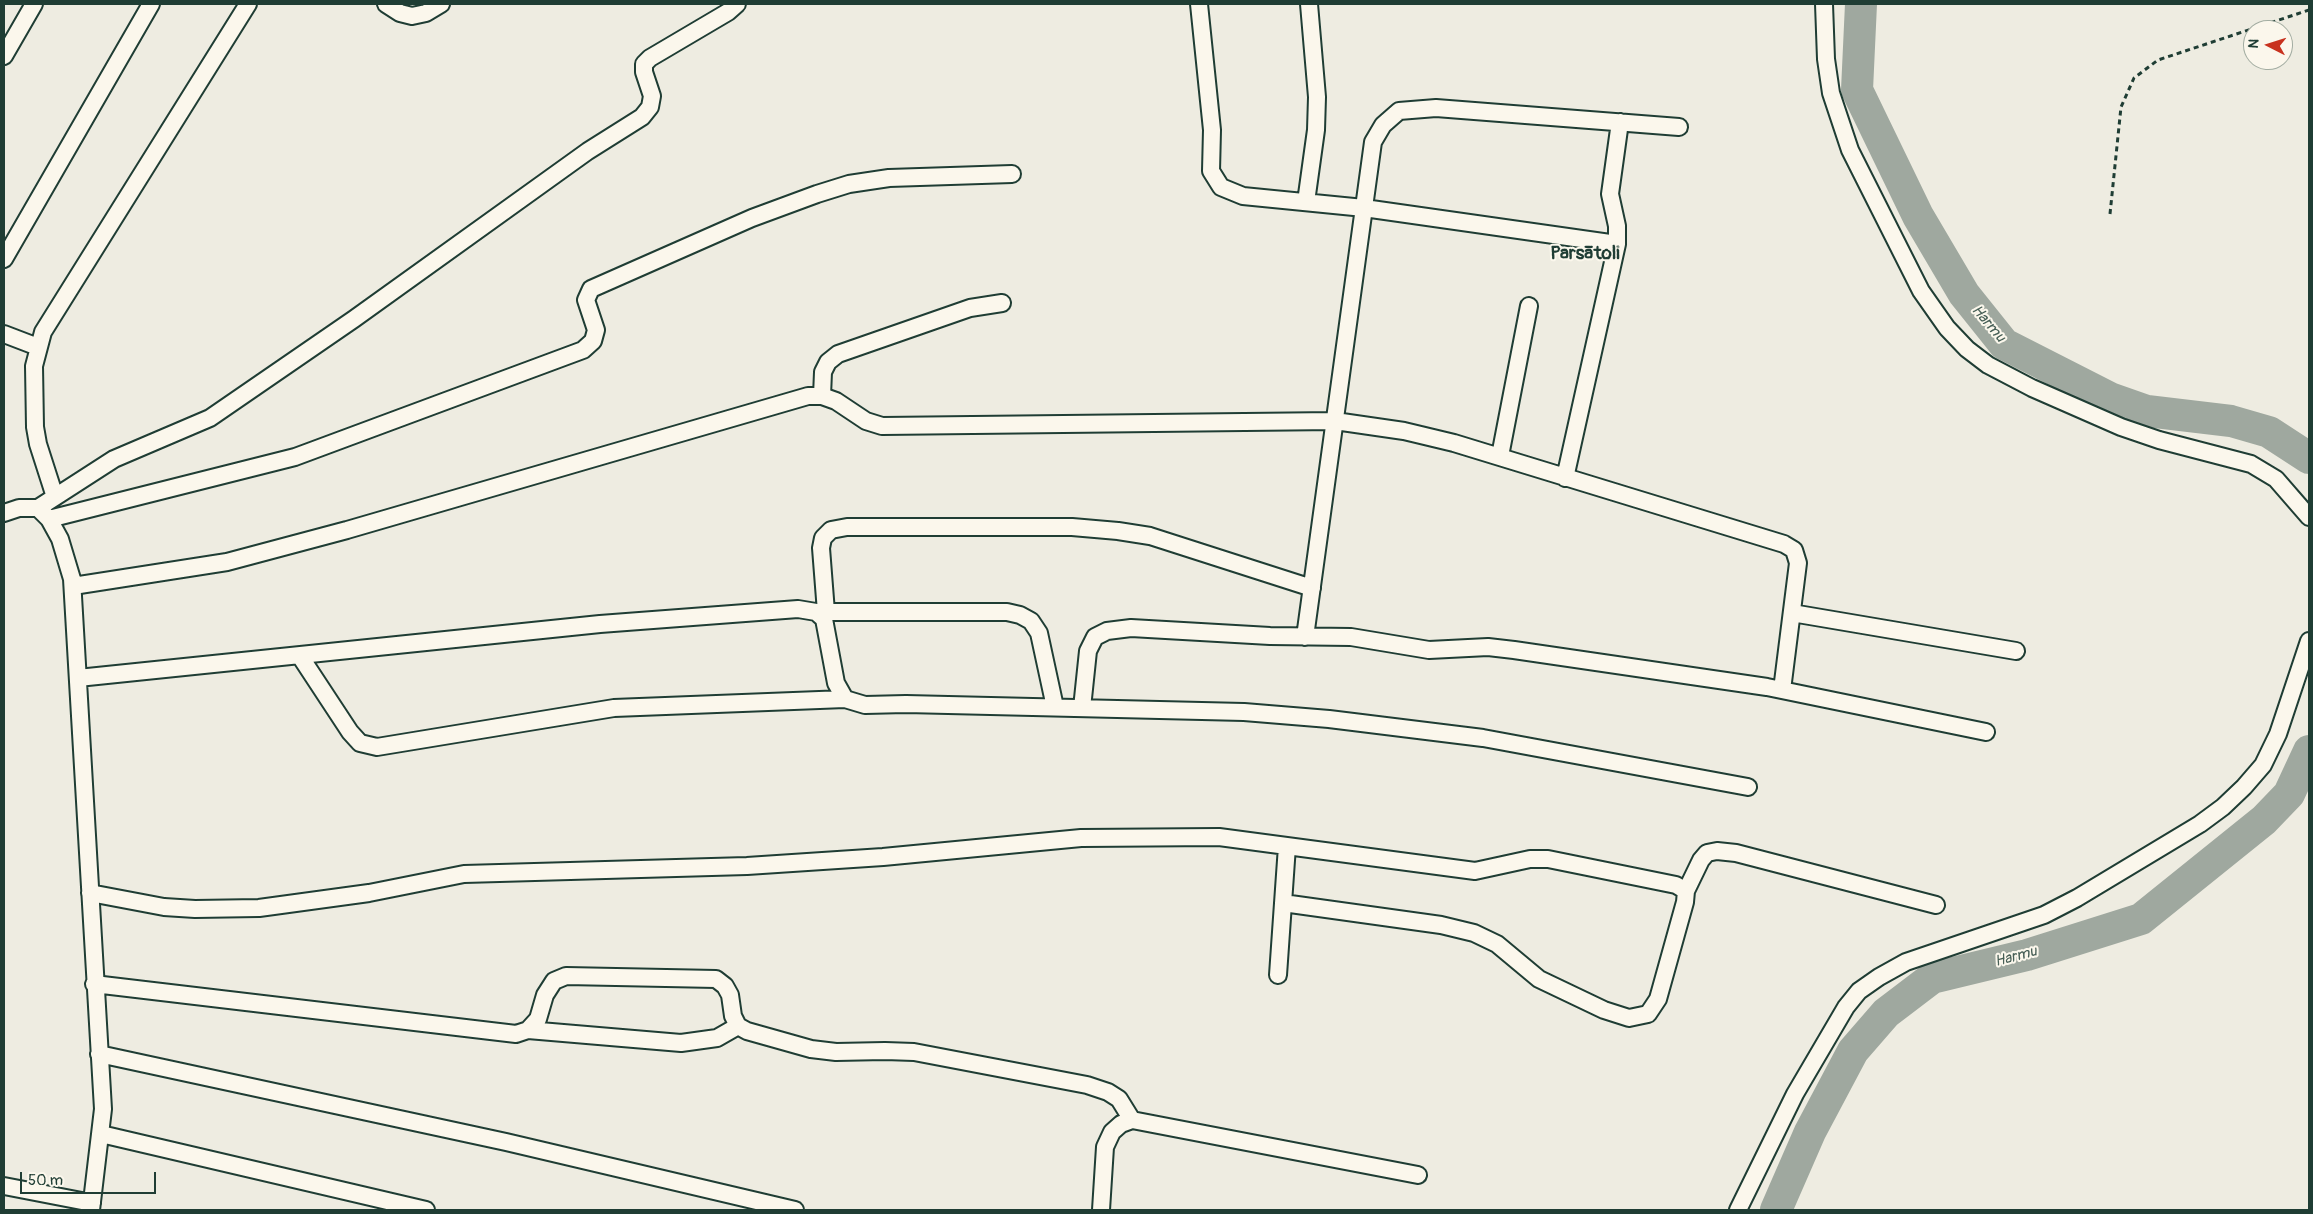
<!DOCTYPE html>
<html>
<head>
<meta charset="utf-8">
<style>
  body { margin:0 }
  #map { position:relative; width:2313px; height:1214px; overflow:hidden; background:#eeece1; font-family:Pangolin,sans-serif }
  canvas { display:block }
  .frame { position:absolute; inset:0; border:5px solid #1f3d34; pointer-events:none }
  .north { position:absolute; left:2243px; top:20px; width:50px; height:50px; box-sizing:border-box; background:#fbf7ec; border:1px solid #a3ada2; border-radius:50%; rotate:275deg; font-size:14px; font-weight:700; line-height:20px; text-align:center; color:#1f3d34 }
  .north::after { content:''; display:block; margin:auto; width:18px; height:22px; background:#c8321e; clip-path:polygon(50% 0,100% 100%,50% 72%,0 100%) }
  .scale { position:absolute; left:20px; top:1172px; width:136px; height:22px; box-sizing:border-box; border:2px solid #1f3d34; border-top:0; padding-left:6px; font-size:15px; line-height:18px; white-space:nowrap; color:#1f3d34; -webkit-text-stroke:4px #fbf7ec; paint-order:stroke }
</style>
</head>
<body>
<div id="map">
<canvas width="2313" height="1214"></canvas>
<div class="frame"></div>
<div class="north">N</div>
<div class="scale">50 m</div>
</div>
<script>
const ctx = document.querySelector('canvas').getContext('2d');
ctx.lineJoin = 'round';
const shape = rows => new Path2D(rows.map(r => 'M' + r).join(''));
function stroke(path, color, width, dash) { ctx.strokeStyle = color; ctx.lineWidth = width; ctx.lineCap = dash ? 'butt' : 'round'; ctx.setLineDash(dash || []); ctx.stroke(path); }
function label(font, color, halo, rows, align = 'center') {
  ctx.font = font + ' Pangolin,sans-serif'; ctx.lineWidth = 4; ctx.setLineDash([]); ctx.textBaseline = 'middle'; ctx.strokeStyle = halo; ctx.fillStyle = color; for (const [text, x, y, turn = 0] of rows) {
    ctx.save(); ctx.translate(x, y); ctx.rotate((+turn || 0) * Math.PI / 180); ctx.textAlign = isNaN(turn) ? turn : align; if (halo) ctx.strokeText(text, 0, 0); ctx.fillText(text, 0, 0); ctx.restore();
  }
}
stroke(shape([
  [1861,4,1857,90,1918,216,1964,294,2004,344,2110,398,2147,411,2231,421,2269,432,2309,458],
  [1776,1210,1810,1132,1853,1051,1886,1013,1932,978,2027,955,2141,919,2264,820,2289,794,2309,751]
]), '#9fa89f', 32);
const street = shape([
  [386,4,400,13,412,16,426,13,441,4],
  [1199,4,1212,130,1211,171,1221,187,1243,196,1364,208,1617,244],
  [1824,4,1826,59,1831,93,1850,150,1921,291,1947,328,1967,349,1988,365,2032,388,2121,427,2159,440,2251,464,2276,479,2309,517],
  [4,56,34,4],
  [1306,202,1316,130,1317,97,1309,4],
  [4,259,151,4],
  [4,334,38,347],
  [822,396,823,372,828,362,838,354,970,308,1002,303],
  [1500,456,1529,306],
  [1565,478,1617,244,1617,226,1610,194,1620,122],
  [55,497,38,444,35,427,34,366,43,332,248,4],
  [38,508,114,459,210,418,354,319,588,151,642,117,650,107,652,96,644,72,644,64,650,58,728,12,737,4],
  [4,513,19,508,38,508,49,519,60,539,72,579,103,1109,91,1210],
  [49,519,295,457,583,350,593,341,596,330,586,300,591,289,752,218,817,194,849,184,889,178,1012,174],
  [73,586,227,562,347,530,808,396,822,396,836,401,866,421,882,426,1335,421,1404,431,1454,443,1784,544,1794,550,1798,563,1782,690],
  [816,612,1007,612,1020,615,1031,621,1039,633,1055,707],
  [826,612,821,548,823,538,831,530,847,527,1072,527,1118,531,1150,536,1312,588],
  [1792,613,2016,651],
  [1305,637,1373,142,1383,125,1399,111,1436,108,1679,127],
  [300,656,350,732,360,743,377,747,614,708,845,699],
  [78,678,600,624,798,609,816,612,824,619,836,683,845,699,865,705,906,704,1244,712,1329,719,1483,738,1748,787],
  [1082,708,1088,651,1095,637,1107,631,1131,628,1270,636,1351,637,1429,650,1488,647,1514,650,1767,687,1986,732],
  [1686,891,1701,860,1707,853,1717,851,1736,853,1936,905],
  [90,893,164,907,195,909,259,908,369,893,464,874,747,866,883,857,1081,838,1219,837,1475,871,1530,859,1548,859,1676,885,1686,891,1685,902,1658,999,1648,1014,1629,1018,1604,1010,1539,979,1497,944,1474,933,1441,925,1283,903],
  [1278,975,1287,846],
  [94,984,516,1034,528,1030,538,1019,545,995,554,981,566,976,716,979,725,986,730,995,733,1016,738,1026,747,1031,811,1049,836,1052,885,1051,914,1052,1087,1085,1108,1092,1119,1099,1132,1120],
  [528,1030,681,1043,717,1038,738,1026],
  [99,1054,506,1142,795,1210],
  [101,1134,426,1210],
  [4,1186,92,1203],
  [1101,1210,1105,1147,1112,1132,1121,1124,1132,1120,1418,1175],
  [1738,1210,1795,1094,1846,1007,1859,991,1879,977,1906,962,2044,915,2077,898,2200,824,2223,807,2244,787,2263,765,2278,734,2309,641]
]);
stroke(street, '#1f3d34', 20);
stroke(shape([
  [2110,214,2121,107,2134,78,2158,60,2309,10]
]), '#1f3d34', 3, [5, 4]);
stroke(street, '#fbf7ec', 16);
label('italic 15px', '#455d54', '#fbf7ec', [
  ["Harmu",1988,324,49],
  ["Harmu",2016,957,-15]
]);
label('bold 19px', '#1f3d34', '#fbf7ec', [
  ["Parsātoli",1585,254]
]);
</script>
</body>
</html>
